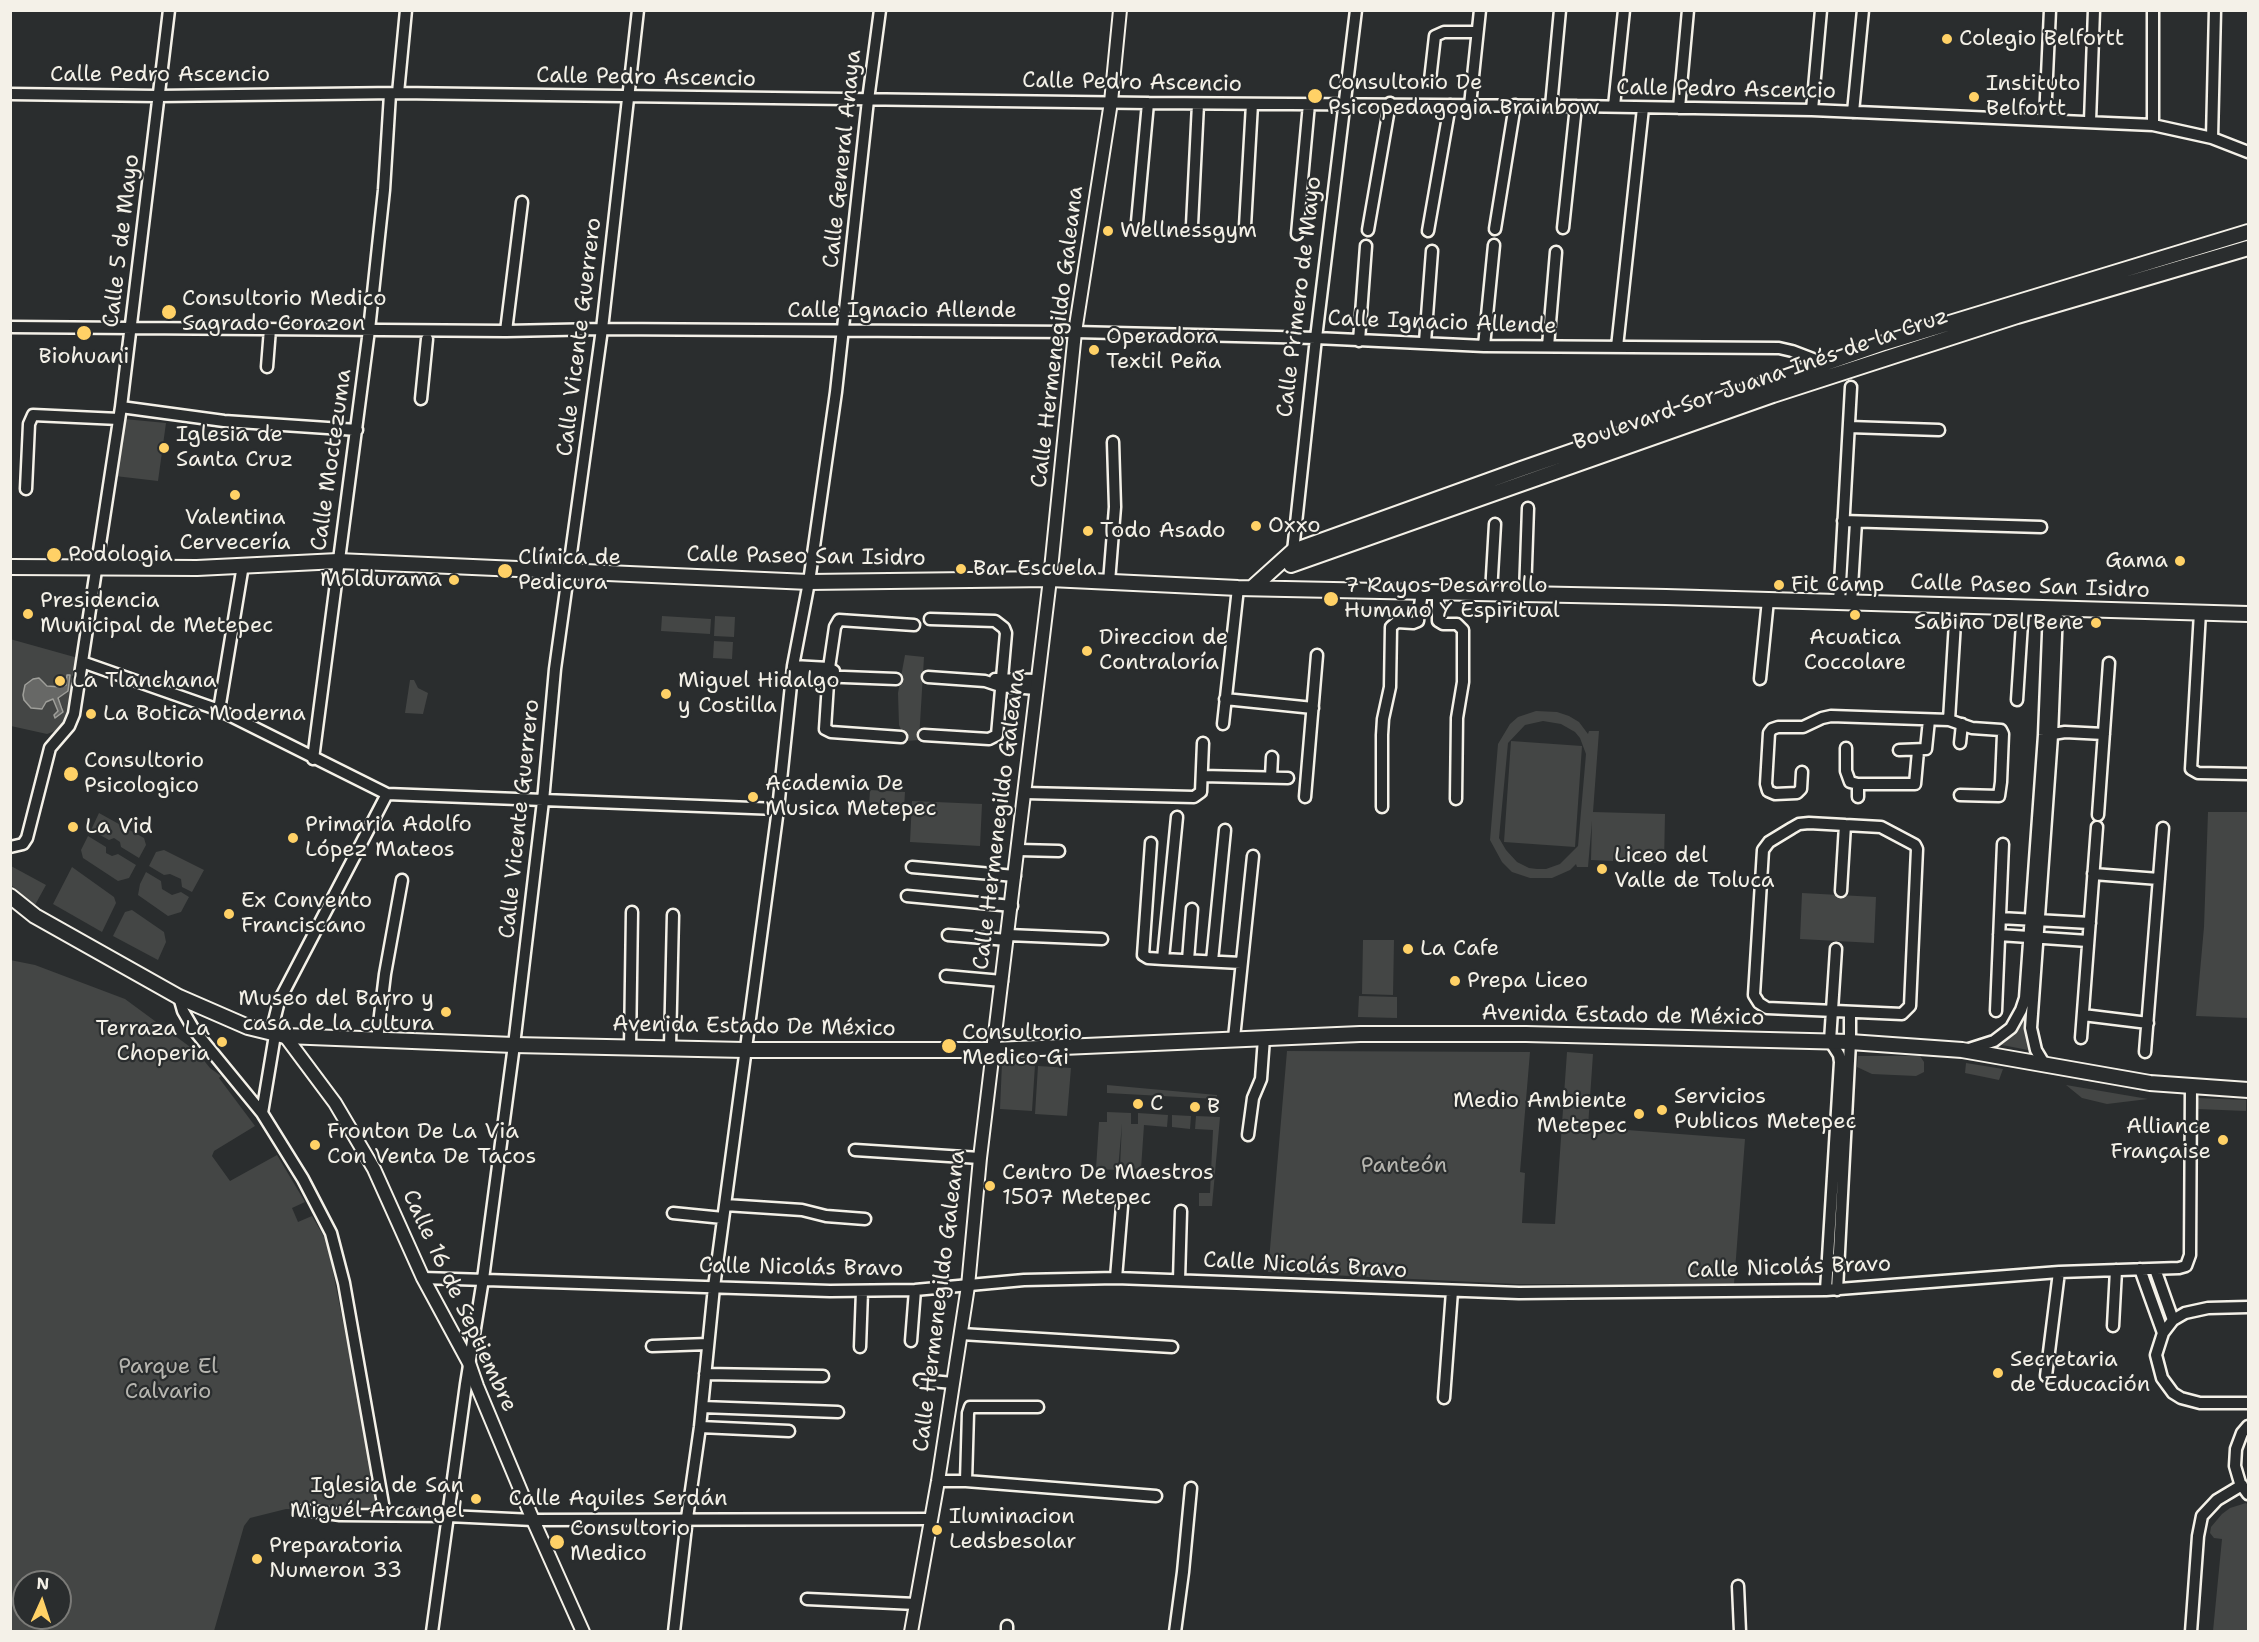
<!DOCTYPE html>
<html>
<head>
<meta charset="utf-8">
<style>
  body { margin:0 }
  #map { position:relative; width:2259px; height:1642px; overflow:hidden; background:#2a2d2e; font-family:"Shantell Sans",sans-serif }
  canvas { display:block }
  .frame { position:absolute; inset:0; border:12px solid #f4f1e8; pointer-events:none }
  .north { position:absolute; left:12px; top:1570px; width:60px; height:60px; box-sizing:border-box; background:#2a2d2e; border:2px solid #7b7b78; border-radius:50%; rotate:3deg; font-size:16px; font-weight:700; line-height:24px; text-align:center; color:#f4f1e8 }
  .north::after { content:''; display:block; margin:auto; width:21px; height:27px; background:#ffd166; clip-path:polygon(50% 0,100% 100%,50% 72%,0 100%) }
</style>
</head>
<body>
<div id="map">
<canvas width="2259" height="1642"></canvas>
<div class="frame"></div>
<div class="north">N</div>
</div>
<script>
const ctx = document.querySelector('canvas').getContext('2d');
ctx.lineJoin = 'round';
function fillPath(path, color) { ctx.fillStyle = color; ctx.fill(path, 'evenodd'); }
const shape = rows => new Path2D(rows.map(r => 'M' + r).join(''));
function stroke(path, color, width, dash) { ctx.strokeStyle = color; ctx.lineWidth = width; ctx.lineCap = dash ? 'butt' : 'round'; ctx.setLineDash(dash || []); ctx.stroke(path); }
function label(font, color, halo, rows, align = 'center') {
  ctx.font = font + ' "Shantell Sans",sans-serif'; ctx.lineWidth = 4.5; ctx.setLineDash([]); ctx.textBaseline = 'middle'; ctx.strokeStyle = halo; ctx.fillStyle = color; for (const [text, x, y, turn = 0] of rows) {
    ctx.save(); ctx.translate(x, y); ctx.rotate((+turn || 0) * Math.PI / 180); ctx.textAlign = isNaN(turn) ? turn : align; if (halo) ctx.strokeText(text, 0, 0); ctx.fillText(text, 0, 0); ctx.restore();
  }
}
fillPath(shape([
  [124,419,166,423,158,481,115,476],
  [662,616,711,619,710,634,661,631],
  [715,616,735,617,734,637,714,636],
  [10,639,78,658,68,719,61,729,47,734,11,726],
  [41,681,51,687,63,687,66,683,68,691,58,698,63,708,55,718,58,712,53,699,46,702,43,709,36,709],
  [714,641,733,642,732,659,713,658],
  [905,655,924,657,919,740,906,741,899,725,898,693],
  [410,680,414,680,418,688,428,693,423,714,405,713],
  [1536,711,1557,712,1569,716,1579,722,1588,734,1589,731,1599,731,1593,812,1665,814,1664,863,1614,861,1614,851,1613,861,1591,860,1592,821,1588,867,1577,867,1576,864,1570,870,1552,878,1530,878,1512,872,1502,862,1490,840,1498,744,1510,724,1518,717],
  [1543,721,1561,724,1575,732,1580,738,1586,754,1578,846,1560,864,1546,869,1537,869,1529,868,1517,862,1506,850,1499,838,1508,743,1525,725],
  [1511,741,1582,746,1575,847,1504,842],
  [870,790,905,792,904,809,869,806],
  [912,801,982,804,980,846,910,842],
  [2208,812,2248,812,2248,1018,2196,1016,2204,927],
  [99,813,144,838,146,845,139,858,121,847,120,842,114,838,109,840,91,830],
  [88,836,106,847,106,853,112,856,118,854,136,865,129,878,118,881,83,858,81,850],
  [164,850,204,870,192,892,182,887,181,879,170,874,164,875,149,866,156,852],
  [11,866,46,885,35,905,11,885],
  [72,867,114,897,116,903,102,932,53,904],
  [146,872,161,881,162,889,172,895,181,892,189,897,181,912,168,916,138,895,140,884],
  [1802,893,1876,897,1874,943,1800,939],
  [132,910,164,932,166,942,158,960,113,936,125,912],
  [1363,940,1394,940,1393,995,1362,994],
  [10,960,35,965,125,999,197,1052,210,1068,221,1076,219,1078,255,1126,214,1151,212,1156,230,1181,277,1155,305,1202,292,1208,298,1222,312,1216,327,1242,381,1512,286,1509,250,1518,244,1526,214,1631,11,1631],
  [24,1582,60,1582,60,1618,24,1618],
  [1359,996,1397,997,1397,1018,1358,1017],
  [2025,1013,2027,1014,2027,1035,2033,1051,1997,1044],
  [1287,1051,1530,1052,1520,1172,1525,1173,1522,1223,1555,1224,1567,1052,1593,1054,1588,1127,1745,1139,1734,1284,1516,1284,1268,1272],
  [1858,1056,1920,1056,1924,1062,1924,1072,1916,1076,1872,1074,1857,1067],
  [1002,1063,1035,1065,1032,1111,1000,1109],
  [1966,1063,2003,1069,1999,1080,1965,1073],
  [1038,1066,1071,1068,1067,1116,1035,1114],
  [1107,1085,1217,1095,1217,1099,1107,1093],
  [2066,1085,2148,1099,2107,1104,2082,1098],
  [2197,1098,2246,1100,2246,1111,2197,1109],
  [1107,1112,1131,1113,1131,1124,1138,1124,1138,1113,1168,1115,1167,1127,1144,1125,1141,1169,1120,1168,1122,1123,1118,1170,1096,1169,1099,1122,1107,1122],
  [1172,1115,1191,1116,1190,1129,1172,1127],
  [1196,1116,1220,1117,1212,1206,1199,1206,1199,1193,1210,1193,1213,1130,1195,1129],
  [2246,1503,2248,1505,2248,1631,2213,1631,2222,1539,2214,1538,2210,1533,2211,1527,2222,1514,2230,1508]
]), '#444645');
const water = shape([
  [67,675,70,675,68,691,58,698,63,712,55,718,54,715,58,711,53,699,46,702,42,709,31,708,24,700,23,695,25,685,33,679,39,678,47,686,61,687,66,685,67,675]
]);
fillPath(water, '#676866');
stroke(water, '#9f9f9a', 1.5);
const minor = shape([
  [2153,10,2153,125],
  [1430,80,1435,36,1444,32,1477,32],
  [398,93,406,10],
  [10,94,158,96,398,93,1148,103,1576,106,1812,110,2153,125,2212,138,2248,152],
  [1470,105,1480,10],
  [1551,106,1560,10],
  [1614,106,1624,10],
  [1679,108,1688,10],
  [1812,110,1821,10],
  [1853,112,1863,10],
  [2045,119,2050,10],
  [2090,121,2094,10],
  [2212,138,2215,10],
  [1137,222,1148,103],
  [1192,225,1198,104],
  [1245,226,1252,104],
  [1563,228,1576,106],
  [1495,229,1515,105],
  [1368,230,1390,103],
  [1428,231,1450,105],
  [1297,234,1309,104],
  [10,327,506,331,602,329,1075,332,1316,338,1484,346,1779,348,1792,351,1826,364],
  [506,331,522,202],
  [1359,341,1366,246],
  [1425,342,1432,251],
  [1484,346,1494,245],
  [1548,346,1556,252],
  [1617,347,1643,108],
  [267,367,270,329],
  [421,399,427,339],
  [121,407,224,421,357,430],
  [1849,427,1939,430],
  [26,489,29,424,33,415,119,419],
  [1843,521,2041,527],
  [1293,551,1316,338,1356,10],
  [1109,582,1115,507,1113,442],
  [1438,592,1438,621,1443,624,1457,624,1463,630,1463,682,1457,718,1456,799],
  [1491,593,1495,524],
  [1525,594,1528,508],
  [1839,602,1851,387],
  [1851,603,1856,522],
  [2200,612,2191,769,2198,773,2248,774],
  [82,662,219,710,387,794,778,809],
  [793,666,829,668,834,671],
  [792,675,896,679],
  [928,677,985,681,1000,686,1036,689],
  [995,679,1037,680],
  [1760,679,1768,600],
  [1225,699,1313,708],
  [2017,700,2023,608],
  [219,710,243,565],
  [1949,720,1956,606],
  [1223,724,1238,588],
  [924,735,989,739,997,735,1006,633,1004,628,995,621,930,619],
  [2047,735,2065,732,2104,734],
  [901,737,831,732,825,729,829,668,835,627,839,620,914,625],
  [1960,743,1962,724],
  [1846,748,1846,771,1850,782,1858,784,1915,784,1918,751],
  [1899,750,1926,749,1929,720],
  [313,759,369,330,384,190,390,94],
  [1802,772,1801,789,1797,793,1775,794,1768,791,1766,784,1769,733,1772,729,1778,727,1803,727,1822,718,1831,716,1949,720,1972,728,2001,730,2003,734,2001,782,1999,796,1960,795],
  [1202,776,1288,778],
  [1271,777,1272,757],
  [1858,784,1858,797],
  [1025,793,1194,797,1201,792,1203,743],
  [1305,797,1317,655],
  [1382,807,1382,735,1383,719,1390,687,1391,627,1397,622,1413,623,1418,621,1422,591],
  [2098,815,2109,663],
  [1809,823,1881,827,1915,845,1917,849,1910,1006,1902,1014,1767,1008,1759,1003,1754,995,1763,850,1769,842,1792,828,1799,824,1809,823],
  [1151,843,1143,955,1148,958,1163,959,1241,963],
  [10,847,23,844,27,838,50,748,69,726,74,714,121,407,169,10],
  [1019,850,1059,851],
  [912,867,1015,876],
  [2093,874,2159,879],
  [1841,891,1845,825],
  [907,896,1012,906],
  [2000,918,2090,923],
  [948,935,1007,940],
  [1008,935,1102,939],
  [1999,935,2088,941],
  [1163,959,1177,817],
  [1188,960,1192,909],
  [1212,961,1225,830],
  [946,976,1002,981],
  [179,997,183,1011,194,1030,262,1113,303,1179,331,1233,344,1283,385,1515],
  [1996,1011,2003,844],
  [2083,1015,2148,1023],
  [1234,1038,1253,856],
  [2081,1038,2097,827],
  [377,1040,385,974,402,880],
  [630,1047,632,912],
  [670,1047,673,915],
  [1969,1049,1994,1041,2011,1028,2021,1010,2025,998,2044,735,2049,609],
  [2145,1052,2163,828],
  [2045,1065,2036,1050,2031,1028,2052,736,2057,610],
  [262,1113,275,1035,274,1021,279,1001,387,794],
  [1248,1135,1253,1098,1261,1079,1264,1038],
  [855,1150,980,1158],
  [725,1205,802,1210,826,1216,865,1219],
  [673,1213,723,1218],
  [2140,1269,2163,1333],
  [2155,1269,2173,1320],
  [423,1278,830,1291,915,1290,1024,1280,1116,1278,1519,1293,1826,1290,2059,1272,2179,1268,2186,1266,2190,1255,2191,1087],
  [1116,1278,1122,1206],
  [1179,1280,1181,1211],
  [1826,1290,1840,1062,1839,1055,1830,1041,1836,949],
  [1837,1290,1850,1042,1850,1012],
  [2248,1307,2208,1308,2185,1313,2173,1320,2163,1333,2156,1355,2162,1378,2173,1393,2181,1398,2200,1403,2248,1403],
  [2113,1326,2116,1270],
  [961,1334,1172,1347],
  [911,1341,915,1290],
  [652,1346,708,1344],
  [860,1347,862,1291],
  [705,1374,823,1376],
  [2046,1376,2059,1272],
  [920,1380,953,1383],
  [1444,1398,1452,1291],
  [702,1407,838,1412],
  [2248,1426,2242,1433,2236,1449,2235,1466,2240,1483,2248,1494],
  [700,1427,789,1431],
  [938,1481,966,1481,1156,1496],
  [966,1481,968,1413,970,1407,1038,1407],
  [305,1510,340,1515,448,1516,533,1520,931,1519],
  [1738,1586,1740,1632],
  [807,1599,916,1604],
  [432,1632,466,1384,483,1279,514,1045,543,801,555,669,602,329,638,10],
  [674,1632,687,1518,700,1427,714,1287,778,809,793,666,809,582,836,392,868,100,880,10],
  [1007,1632,1007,1626],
  [1175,1632,1183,1572,1191,1488],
  [2191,1632,2198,1536,2202,1516,2217,1500,2242,1485]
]);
const tertiary = shape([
  [285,1036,335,1103,374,1169,423,1278,469,1363,477,1386,533,1520,583,1632],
  [911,1632,938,1481,968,1286,980,1158,1050,579,1075,332,1111,102,1120,10]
]);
const secondary = shape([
  [1291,565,1773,395,2017,316,2248,248],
  [10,567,197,568,338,561,809,582,1050,579,1238,588,1666,597,2248,614],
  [1252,588,1293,551,1521,469,1884,343,2248,232],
  [10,896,35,916,179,997,248,1027,285,1036,514,1045,744,1050,994,1050,1360,1034,1526,1034,1850,1042,1962,1050,2150,1083,2248,1090]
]);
stroke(minor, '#f4f1e8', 15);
stroke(tertiary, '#f4f1e8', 16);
stroke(secondary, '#f4f1e8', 18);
stroke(minor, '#2a2d2e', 10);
stroke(tertiary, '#2a2d2e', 12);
stroke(secondary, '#2a2d2e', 14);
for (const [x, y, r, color] of [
  [1947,39,6,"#ffd166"],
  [1315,96,8,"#ffd166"],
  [1974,97,6,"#ffd166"],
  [1108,231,6,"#ffd166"],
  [169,312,8,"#ffd166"],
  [84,333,8,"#ffd166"],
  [1094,350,6,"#ffd166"],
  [164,448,6,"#ffd166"],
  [235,495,6,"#ffd166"],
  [1256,526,6,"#ffd166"],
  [1088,531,6,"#ffd166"],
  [54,555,8,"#ffd166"],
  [2180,561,6,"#ffd166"],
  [961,569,6,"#ffd166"],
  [505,571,8,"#ffd166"],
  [454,580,6,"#ffd166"],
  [1779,585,6,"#ffd166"],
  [1331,599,8,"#ffd166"],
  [28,614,6,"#ffd166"],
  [1855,615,6,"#ffd166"],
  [2096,623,6,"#ffd166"],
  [1087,651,6,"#ffd166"],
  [60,681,6,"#ffd166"],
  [666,694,6,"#ffd166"],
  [91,714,6,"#ffd166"],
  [71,774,8,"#ffd166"],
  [753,797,6,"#ffd166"],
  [73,827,6,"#ffd166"],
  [293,838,6,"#ffd166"],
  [1602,869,6,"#ffd166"],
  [229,914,6,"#ffd166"],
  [1408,949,6,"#ffd166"],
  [1455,981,6,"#ffd166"],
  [446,1012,6,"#ffd166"],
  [222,1042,6,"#ffd166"],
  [949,1046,8,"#ffd166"],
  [1138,1104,6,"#ffd166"],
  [1195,1107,6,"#ffd166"],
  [1662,1110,6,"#ffd166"],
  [1639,1114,6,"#ffd166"],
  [2223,1140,6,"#ffd166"],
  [315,1145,6,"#ffd166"],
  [990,1186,6,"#ffd166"],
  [1998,1373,6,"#ffd166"],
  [476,1499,6,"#ffd166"],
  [937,1530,6,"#ffd166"],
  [557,1542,8,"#ffd166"],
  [257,1559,6,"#ffd166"]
]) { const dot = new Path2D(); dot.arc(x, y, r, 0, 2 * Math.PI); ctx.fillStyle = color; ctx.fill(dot); stroke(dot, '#2a2d2e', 2); }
label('22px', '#f4f1e8', '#2a2d2e', [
  ["Colegio Belfortt",1959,39],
  ["Consultorio De",1328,83],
  ["Psicopedagogia Brainbow",1328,108],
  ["Instituto",1986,84],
  ["Belfortt",1986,109],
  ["Wellnessgym",1120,231],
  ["Consultorio Medico",182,299],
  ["Sagrado Corazon",182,324],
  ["Operadora",1106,337],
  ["Textil Peña",1106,362],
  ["Biohuani",84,357,"center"],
  ["Iglesia de",176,435],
  ["Santa Cruz",176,460],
  ["Valentina",235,518,"center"],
  ["Cervecería",235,543,"center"],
  ["Oxxo",1268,526],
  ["Todo Asado",1100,531],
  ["Podologia",68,555],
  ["Clínica de",518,558],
  ["Pedicura",518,583],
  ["Gama",2168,561,"right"],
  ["Bar Escuela",973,569],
  ["Moldurama",442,580,"right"],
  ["Fit Camp",1791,585],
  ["7 Rayos Desarrollo",1344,586],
  ["Humano Y Espiritual",1344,611],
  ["Presidencia",40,601],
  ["Municipal de Metepec",40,626],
  ["Sabino Del Bene",2084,623,"right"],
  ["Direccion de",1099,638],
  ["Contraloría",1099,663],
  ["Acuatica",1855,638,"center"],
  ["Coccolare",1855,663,"center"],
  ["La Tlanchana",72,681],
  ["Miguel Hidalgo",678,681],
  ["y Costilla",678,706],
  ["La Botica Moderna",103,714],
  ["Consultorio",84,761],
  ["Psicologico",84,786],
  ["Academia De",765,784],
  ["Musica Metepec",765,809],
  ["Primaria Adolfo",305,825],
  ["López Mateos",305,850],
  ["La Vid",85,827],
  ["Liceo del",1614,856],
  ["Valle de Toluca",1614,881],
  ["Ex Convento",241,901],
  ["Franciscano",241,926],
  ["La Cafe",1420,949],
  ["Prepa Liceo",1467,981],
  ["Museo del Barro y",434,999,"right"],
  ["casa de la cultura",434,1024,"right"],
  ["Terraza La",210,1029,"right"],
  ["Choperia",210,1054,"right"],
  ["Consultorio",962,1033],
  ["Medico Gi",962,1058],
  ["Servicios",1674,1097],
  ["Publicos Metepec",1674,1122],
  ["Medio Ambiente",1627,1101,"right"],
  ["Metepec",1627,1126,"right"],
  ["C",1150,1104],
  ["B",1207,1107],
  ["Alliance",2211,1127,"right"],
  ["Française",2211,1152,"right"],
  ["Fronton De La Via",327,1132],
  ["Con Venta De Tacos",327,1157],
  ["Centro De Maestros",1002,1173],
  ["1507 Metepec",1002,1198],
  ["Secretaria",2010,1360],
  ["de Educación",2010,1385],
  ["Iglesia de San",464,1486,"right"],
  ["Miguél Arcangel",464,1511,"right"],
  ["Iluminacion",949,1517],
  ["Ledsbesolar",949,1542],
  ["Consultorio",570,1529],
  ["Medico",570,1554],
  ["Preparatoria",269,1546],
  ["Numeron 33",269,1571]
], 'left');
label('22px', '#f4f1e8', '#2a2d2e', [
  ["Calle Pedro Ascencio",160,75],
  ["Calle Pedro Ascencio",646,78,1],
  ["Calle Pedro Ascencio",1132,83,1],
  ["Calle Pedro Ascencio",1726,90,1],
  ["Calle General Anaya",843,159,-84],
  ["Calle 5 de Mayo",122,241,-83],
  ["Calle Primero de Mayo",1300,297,-83],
  ["Calle Ignacio Allende",902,311],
  ["Calle Ignacio Allende",1442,323,2],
  ["Calle Vicente Guerrero",580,337,-83],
  ["Calle Hermenegildo Galeana",1058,337,-83],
  ["Boulevard Sor Juana Inés de la Cruz",1761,380,-19],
  ["Calle Moctezuma",332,460,-82],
  ["Calle Paseo San Isidro",806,557,1],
  ["Calle Paseo San Isidro",2030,587,2],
  ["Calle Vicente Guerrero",520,819,-84],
  ["Calle Hermenegildo Galeana",1000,819,-83],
  ["Avenida Estado de México",1623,1016,1],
  ["Avenida Estado De México",754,1027,1],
  ["Calle Nicolás Bravo",1305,1266,3],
  ["Calle Nicolás Bravo",801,1268,1],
  ["Calle Nicolás Bravo",1789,1268,-2],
  ["Calle 16 de Septiembre",459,1301,65],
  ["Calle Hermenegildo Galeana",940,1301,-83],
  ["Calle Aquiles Serdán",618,1499]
]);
label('22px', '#b6b5af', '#2a2d2e', [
  ["Panteón",1404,1166],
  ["Parque El",168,1367],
  ["Calvario",168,1392]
]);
</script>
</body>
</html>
